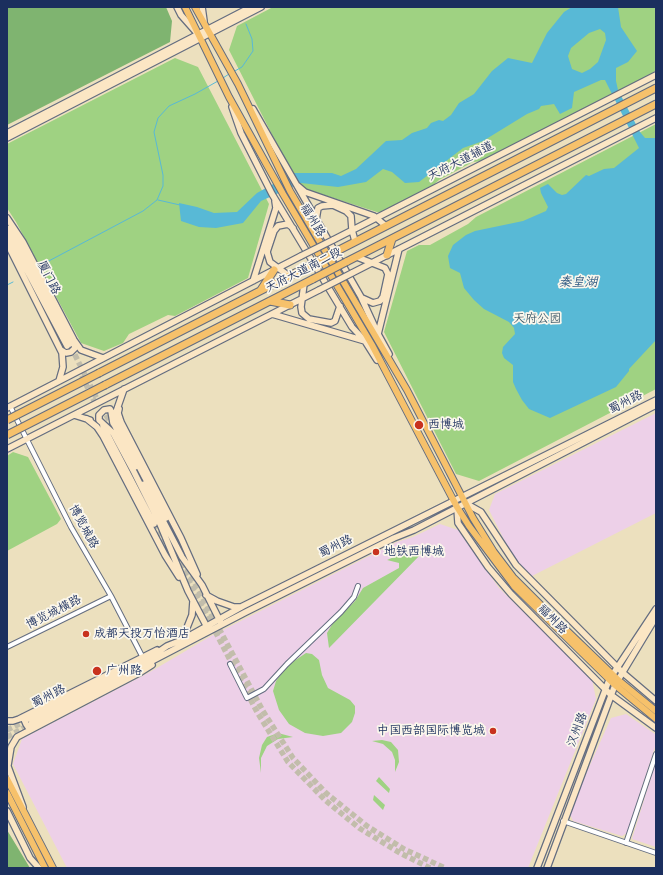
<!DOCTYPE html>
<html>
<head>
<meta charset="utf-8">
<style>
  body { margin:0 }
  #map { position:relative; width:663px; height:875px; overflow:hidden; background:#ece0be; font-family:"Architects Daughter",sans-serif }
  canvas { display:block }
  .frame { position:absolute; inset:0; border:8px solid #1b2f5e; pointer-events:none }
</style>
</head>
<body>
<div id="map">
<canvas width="663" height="875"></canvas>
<div class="frame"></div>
</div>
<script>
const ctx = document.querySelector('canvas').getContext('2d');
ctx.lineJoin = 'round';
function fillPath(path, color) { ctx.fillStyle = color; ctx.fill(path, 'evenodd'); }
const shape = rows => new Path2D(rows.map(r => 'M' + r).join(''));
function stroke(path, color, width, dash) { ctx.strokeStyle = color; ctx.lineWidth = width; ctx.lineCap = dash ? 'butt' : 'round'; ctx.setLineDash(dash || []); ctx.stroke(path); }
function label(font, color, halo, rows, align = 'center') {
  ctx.font = font + ' "Architects Daughter","LXGW WenKai TC",sans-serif'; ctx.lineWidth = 3.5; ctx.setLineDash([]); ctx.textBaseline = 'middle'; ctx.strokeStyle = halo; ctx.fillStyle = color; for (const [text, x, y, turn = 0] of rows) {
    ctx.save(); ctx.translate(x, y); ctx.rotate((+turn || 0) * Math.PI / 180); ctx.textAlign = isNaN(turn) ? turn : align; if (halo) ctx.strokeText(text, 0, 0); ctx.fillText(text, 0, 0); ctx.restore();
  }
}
fillPath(shape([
  [656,413,656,513,532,576,513,557,489,510,495,494],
  [440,524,458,530,499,588,592,679,596,699,528,868,67,868,13,764,22,739,150,672,211,636,397,542,413,537],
  [626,714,655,734,656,744,627,833,622,836,573,821,569,812,611,718],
  [656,761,656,847,632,839]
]), '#edd0e8');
fillPath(shape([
  [273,7,656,7,656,70,650,75,484,161,473,162,439,180,430,188,380,213,302,188,289,168,229,50,237,26],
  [175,58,198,67,269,204,248,278,175,316,168,315,129,334,123,343,104,351,81,343,16,222,7,208,7,144],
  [656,124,656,389,479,481,456,474,384,332,407,251,419,245,430,245,468,224,476,217],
  [13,452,28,457,61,519,57,524,7,551,7,456],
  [415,550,424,551,329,648,327,633,333,623,355,601,363,588,399,568,399,563,387,560,401,554],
  [306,653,312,654,319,660,322,675,328,688,350,700,355,706,355,713,352,722,341,733,323,736,305,733,289,724,279,710,273,691,276,681,288,665],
  [278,733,293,737,278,739,267,746,261,758,261,773,259,758,262,745,267,737],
  [382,740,391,742,398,750,399,762,395,772,395,760,392,752,383,744,372,741],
  [379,777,390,789,389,793,376,781],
  [374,795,385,805,383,810,373,800]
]), '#9fd282');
fillPath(shape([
  [7,7,166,7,172,21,170,42,7,125],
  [7,830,30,868,7,868]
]), '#7fb470');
fillPath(shape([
  [572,7,618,7,621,27,637,51,628,62,616,68,616,81,618,90,640,132,645,138,656,138,656,340,629,369,629,371,616,387,550,418,529,409,522,400,516,389,513,382,513,365,504,358,502,353,503,347,515,334,514,328,509,322,484,309,474,300,464,288,460,273,450,268,448,256,453,245,466,235,475,231,523,221,546,211,548,207,541,193,540,188,548,184,557,193,562,195,566,194,586,175,589,176,604,169,614,168,639,148,605,80,601,80,574,92,572,108,560,114,554,104,541,106,539,109,527,114,483,141,463,148,419,182,405,183,392,172,383,169,366,182,338,187,301,183,261,201,243,223,216,228,199,227,181,221,179,203,197,207,214,213,237,212,257,193,293,173,332,173,341,176,356,169,386,141,402,140,412,133,427,128,431,123,439,120,443,121,451,115,459,103,474,94,492,71,508,58,532,63,547,33,564,12],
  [600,29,605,33,606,40,598,62,590,69,582,73,572,69,568,56,571,48,589,33]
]), '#58b9d6');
stroke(shape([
  [233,72,242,67,253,51,252,39,246,24],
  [223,78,229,74],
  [158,200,180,205],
  [45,263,143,211,157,200,163,186,163,175,154,132,158,118,169,106,195,94,218,81],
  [7,285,13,282]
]), '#58b9d6', 1);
stroke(shape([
  [71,347,101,407,114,428],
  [78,368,97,407],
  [166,518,173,536],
  [154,524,167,546],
  [176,556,257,712,288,762,325,800,359,828,400,853,430,868],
  [183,561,263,711,293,758,326,793,367,826,404,849,445,868],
  [7,730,29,719],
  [7,737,31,724]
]), '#c2bdab', 5.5, [5.5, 3]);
const street = shape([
  [10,406,71,527,111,596,142,656],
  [7,647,111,596],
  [230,664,247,698,264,689,287,664,341,612,354,597,358,586],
  [563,821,656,853],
  [626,843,656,754]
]);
const secondary = shape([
  [177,7,181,15,196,32],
  [202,7,204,21],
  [232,107,241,133,272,194,352,327,365,341],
  [253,109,361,297,378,334],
  [7,133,251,7],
  [7,138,261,7],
  [298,186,305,192,374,216,386,226],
  [7,218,23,242,74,340,81,350,103,358],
  [316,220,318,208,322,206,333,205,346,211,351,216,352,230,355,241],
  [10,228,70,344],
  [7,233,67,346],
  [333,240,656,75],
  [7,243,62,353,63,367,59,381],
  [357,257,385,268,388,274,383,297,380,301,373,303,362,298],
  [352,273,656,118],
  [289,276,270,262,267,252,274,231,278,226,288,224,293,228],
  [253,281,276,208,275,201],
  [304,284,301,307,302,313,309,319,331,323,335,321,340,306],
  [272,314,365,341,377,360],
  [61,350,66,353,71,352,75,348,74,341],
  [389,354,378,334,399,249],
  [124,389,116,412,115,426,135,467],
  [7,408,301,256],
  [119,409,118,413,121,422,181,538,197,574],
  [74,415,90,420],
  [87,419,97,427,103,436,165,555,179,577],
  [117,420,122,434,166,518],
  [103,426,154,524],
  [115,426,113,423,111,411,110,409,104,410,99,415,99,420,113,433,134,472,160,524,188,591,208,629],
  [7,449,319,290],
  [144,484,182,557,202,585,221,623],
  [465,503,481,512,516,565,622,672,656,701],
  [457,508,458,523,488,567,511,594,611,695,656,728],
  [206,595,217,601,234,607,241,607],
  [182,640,192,615,193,601],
  [23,717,26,724,30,730],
  [29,719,151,657,167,646,182,640,243,606,656,400],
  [7,721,13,721,19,719,157,650],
  [31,724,246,612,394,538,414,530,656,405],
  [7,764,23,807],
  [8,765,11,747,17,737,141,672,152,665],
  [7,811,30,858,39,868],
  [537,868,609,680,656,609],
  [547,868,615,685,656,617]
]);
const primary = shape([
  [185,7,229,97,283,194,372,345,457,507,469,526,514,586,615,685,656,719],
  [195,7,238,84,290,191,407,390,473,518,494,552,513,577,557,621,617,679,656,711],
  [7,779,53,868],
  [7,793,45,868]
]);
const highway = shape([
  [339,250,656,88],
  [387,255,392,239],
  [346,262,656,104],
  [261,290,274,270],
  [270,301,290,305],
  [99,373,305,268],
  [105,385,313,279]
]);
stroke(street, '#646d80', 6);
stroke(secondary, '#646d80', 8);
stroke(primary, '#646d80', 8);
stroke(highway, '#646d80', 9);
stroke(street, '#fff', 4);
stroke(secondary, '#fbe6c4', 5.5);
stroke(primary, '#f6c16b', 6);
stroke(highway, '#f6c16b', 7);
const secondaryBridge = shape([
  [301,256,333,240],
  [319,290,352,273]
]);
const highwayBridge = shape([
  [305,268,339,250],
  [313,279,346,262],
  [7,420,99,373],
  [7,435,105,385]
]);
stroke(secondaryBridge, '#646d80', 8, []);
stroke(highwayBridge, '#646d80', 9, []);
stroke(secondaryBridge, '#fbe6c4', 5.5);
stroke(highwayBridge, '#f6c16b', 7);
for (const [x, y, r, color] of [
  [419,425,5,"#c8321e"],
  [376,552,4,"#c8321e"],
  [86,634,4,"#c8321e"],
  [97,671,5,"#c8321e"],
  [493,731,4,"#c8321e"]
]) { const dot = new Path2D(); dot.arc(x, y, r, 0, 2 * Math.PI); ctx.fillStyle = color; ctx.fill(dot); stroke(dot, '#fbf7ec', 1.5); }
label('12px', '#1b2f5e', '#fbf7ec', [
  ["天府大道辅道",461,162,-27],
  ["福州路",312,221,59],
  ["天府大道南二段",304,271,-27],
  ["厦门路",48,278,63],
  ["蜀州路",626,403,-27],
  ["博览城路",83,527,61],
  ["蜀州路",336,547,-26],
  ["博览城横路",54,613,-27],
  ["福州路",552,620,45],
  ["蜀州路",49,697,-27],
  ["汉州路",578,730,-69]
]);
label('12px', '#3c5867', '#fbf7ec', [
  ["天府公园",537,319]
]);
label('12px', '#1b2f5e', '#fbf7ec', [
  ["西博城",428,425],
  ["地铁西博城",384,552],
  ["成都天投万怡酒店",94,634],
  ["广州路",106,671],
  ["中国西部国际博览城",485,731,"right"]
], 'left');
label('italic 13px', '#2d5882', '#fbf7ec', [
  ["秦皇湖",578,283]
]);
</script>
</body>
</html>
